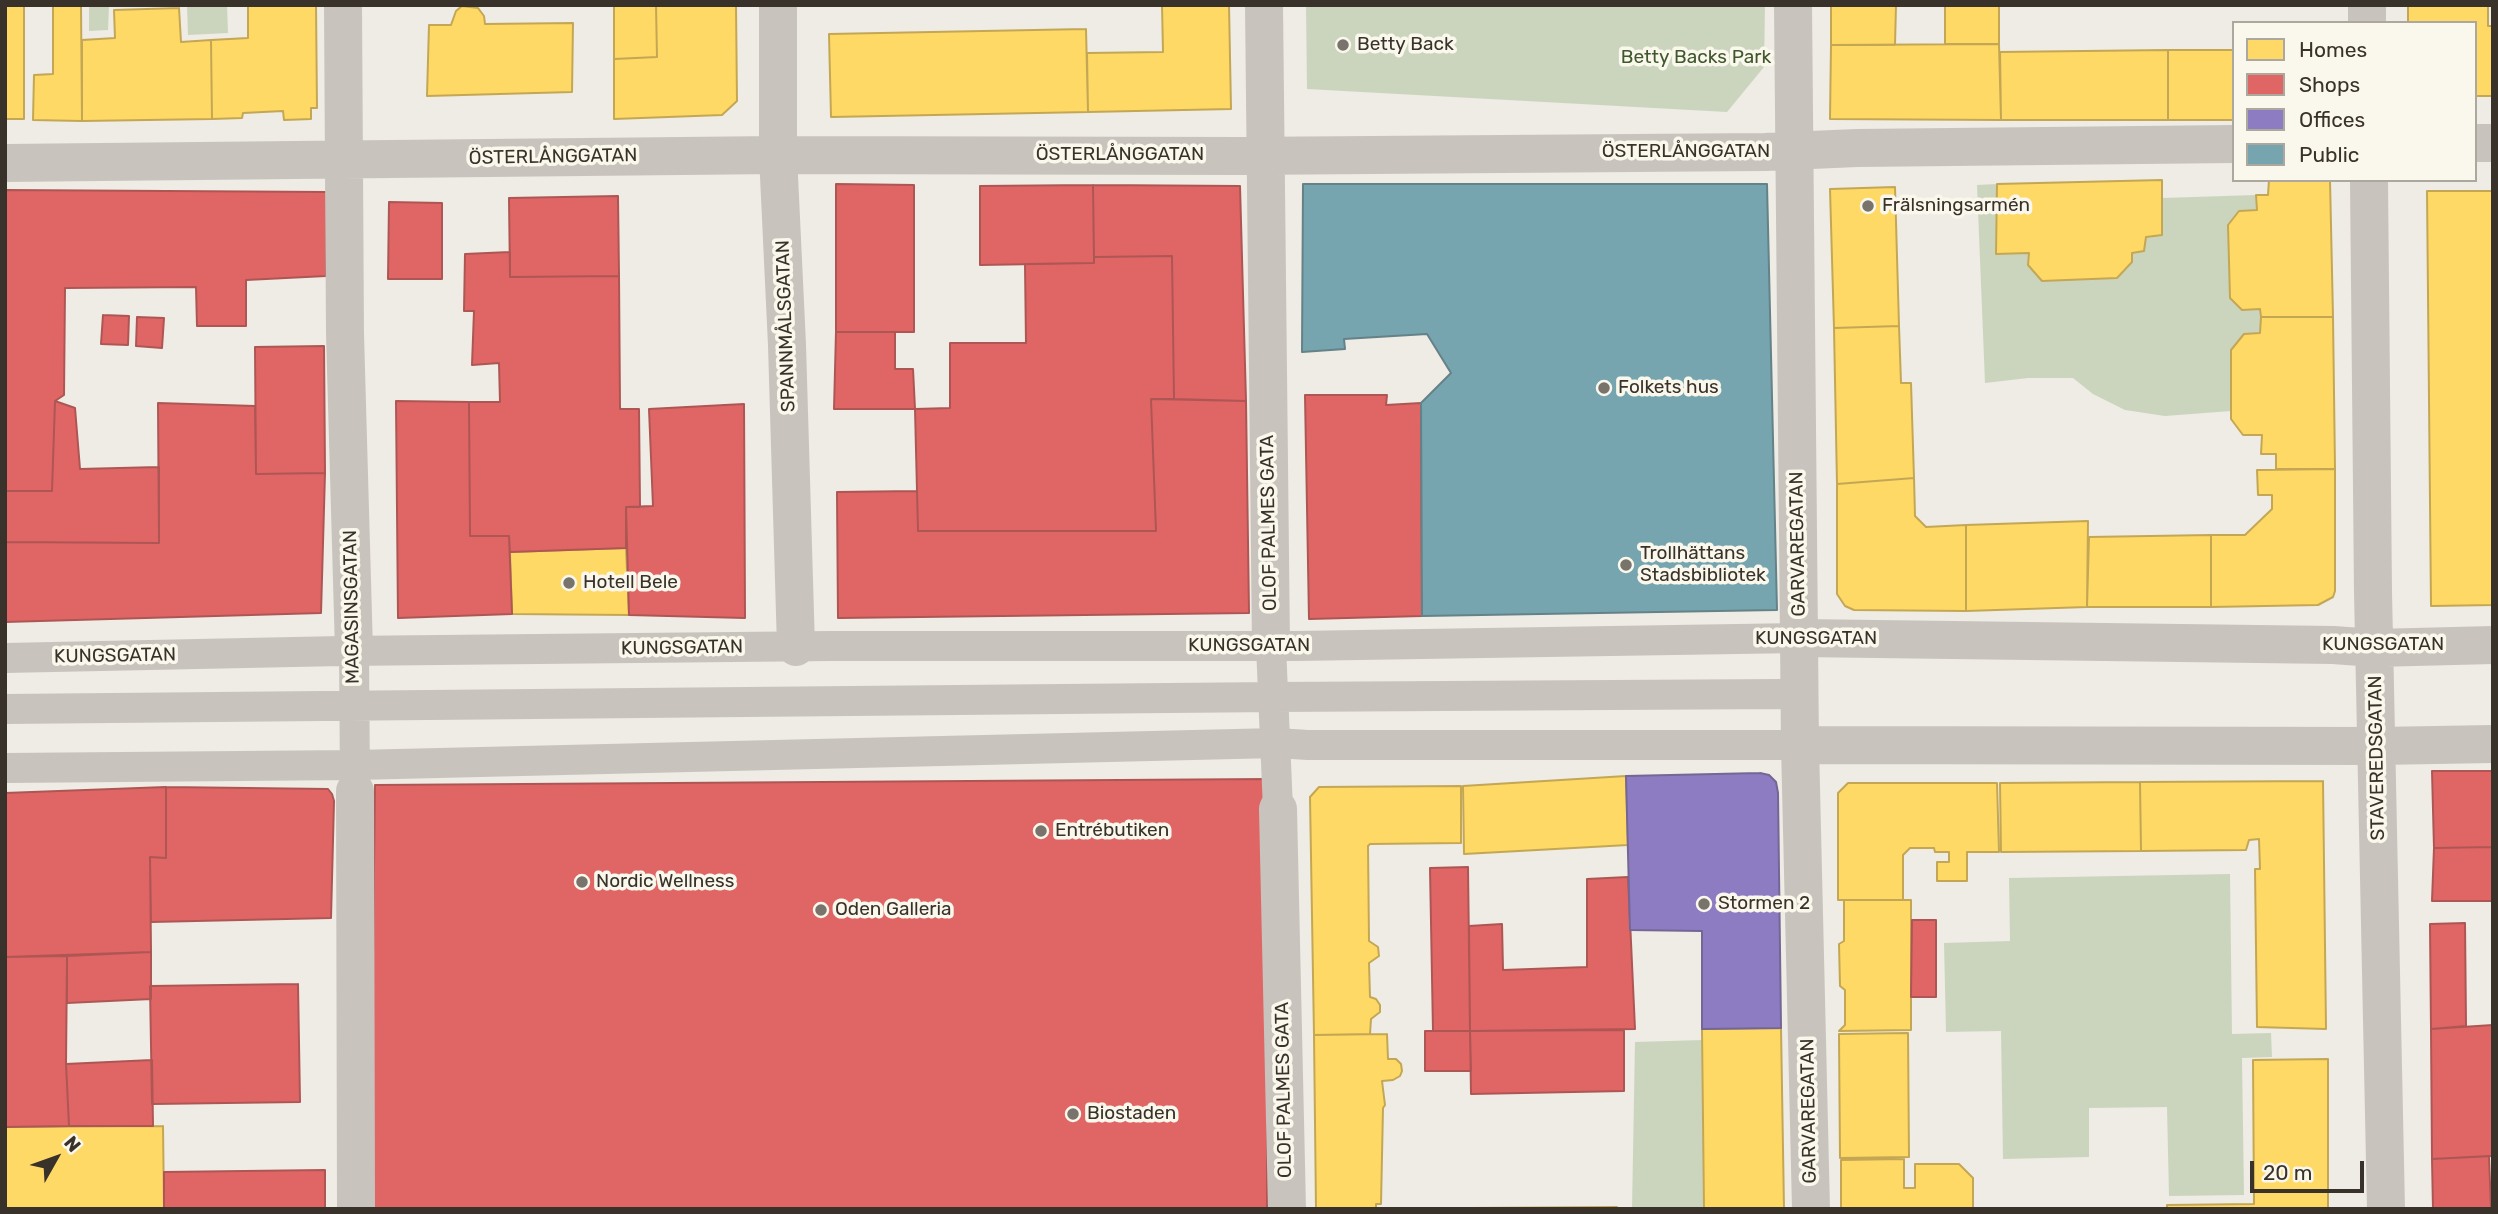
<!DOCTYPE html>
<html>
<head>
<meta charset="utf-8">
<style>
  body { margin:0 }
  #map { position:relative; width:2498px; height:1214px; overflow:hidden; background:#eeece4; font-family:Rubik,sans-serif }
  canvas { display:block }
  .frame { position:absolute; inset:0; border:7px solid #39322a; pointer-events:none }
  .legend { position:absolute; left:2232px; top:21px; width:245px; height:161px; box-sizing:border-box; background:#faf7ec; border:2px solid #ada89e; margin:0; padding:9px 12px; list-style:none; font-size:21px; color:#39322a }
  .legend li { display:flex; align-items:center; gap:14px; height:35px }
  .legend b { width:35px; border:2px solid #ada89e }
  .north { position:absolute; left:21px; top:1123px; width:70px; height:70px; -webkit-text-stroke:5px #faf7ec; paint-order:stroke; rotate:50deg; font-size:19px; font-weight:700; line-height:28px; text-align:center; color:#39322a }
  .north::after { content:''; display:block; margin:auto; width:24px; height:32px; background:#39322a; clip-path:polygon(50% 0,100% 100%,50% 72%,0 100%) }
  .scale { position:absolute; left:2250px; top:1161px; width:114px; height:32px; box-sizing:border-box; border:4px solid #39322a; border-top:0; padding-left:9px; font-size:21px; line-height:24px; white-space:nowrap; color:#39322a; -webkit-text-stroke:5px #faf7ec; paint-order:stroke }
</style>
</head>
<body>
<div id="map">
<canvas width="2498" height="1214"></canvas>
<div class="frame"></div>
<ul class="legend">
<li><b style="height:19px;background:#ffd966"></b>Homes</li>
<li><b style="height:19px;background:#e06666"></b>Shops</li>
<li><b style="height:19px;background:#8e7cc3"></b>Offices</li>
<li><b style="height:19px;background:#76a5af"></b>Public</li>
</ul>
<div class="north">N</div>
<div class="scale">20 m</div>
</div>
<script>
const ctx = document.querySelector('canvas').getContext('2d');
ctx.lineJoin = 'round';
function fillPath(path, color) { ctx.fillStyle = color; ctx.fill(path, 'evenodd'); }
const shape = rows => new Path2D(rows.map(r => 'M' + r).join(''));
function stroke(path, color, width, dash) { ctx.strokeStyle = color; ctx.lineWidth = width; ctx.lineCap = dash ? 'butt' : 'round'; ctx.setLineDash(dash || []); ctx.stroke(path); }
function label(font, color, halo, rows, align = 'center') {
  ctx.font = font + ' Rubik,sans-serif'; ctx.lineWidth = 7; ctx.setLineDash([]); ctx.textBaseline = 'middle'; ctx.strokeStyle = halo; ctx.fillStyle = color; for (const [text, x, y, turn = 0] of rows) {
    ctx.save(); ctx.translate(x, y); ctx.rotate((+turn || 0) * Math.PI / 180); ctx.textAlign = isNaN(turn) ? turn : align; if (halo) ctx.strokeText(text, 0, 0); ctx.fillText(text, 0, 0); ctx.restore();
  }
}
fillPath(shape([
  [89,5,109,5,108,30,89,31],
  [187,5,227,5,228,33,188,35],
  [1306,5,1765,5,1764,67,1727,112,1307,89],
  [1997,184,1996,254,2029,253,2028,265,2042,281,2117,278,2132,262,2132,253,2144,251,2146,237,2162,235,2162,198,2256,195,2257,210,2239,211,2228,225,2230,298,2242,310,2260,309,2261,317,2260,333,2244,334,2231,350,2231,411,2165,416,2125,410,2093,394,2073,378,2028,378,1985,383,1977,185],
  [2230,874,2232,1034,2271,1033,2272,1057,2242,1058,2244,1195,2169,1196,2167,1107,2089,1108,2089,1157,2003,1159,2001,1031,1946,1032,1944,943,2010,941,2009,878],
  [1703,1040,1704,1209,1632,1209,1635,1042]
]), '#cbd5be');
const homes = shape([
  [5,5,24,5,24,119,5,119,5,5],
  [53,5,81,5,82,121,33,120,34,75,53,74,53,5],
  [248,5,316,5,317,108,311,108,311,119,284,120,283,111,243,113,242,118,212,119,211,40,248,38,248,5],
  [614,5,656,5,657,57,614,59,614,5],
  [656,5,736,5,737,101,722,115,614,119,614,59,657,57,656,5],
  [1162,5,1229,5,1231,109,1088,112,1087,53,1163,52,1162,5],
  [1831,5,1896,5,1895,45,1831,45,1831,5],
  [1945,5,1999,5,1999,44,1945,44,1945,5],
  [2408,5,2488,5,2488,26,2493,26,2493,96,2475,96,2475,23,2408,23,2408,5],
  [462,6,478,8,484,16,485,24,573,23,572,92,427,96,429,25,451,25,456,11,462,6],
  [179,8,181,42,211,40,212,119,82,121,82,40,115,38,114,10,179,8],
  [1086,29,1088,112,831,117,829,34,1086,29],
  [1999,44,2001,120,1830,119,1831,45,1999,44],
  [2168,50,2234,50,2234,120,2168,120,2168,50],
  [2168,50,2168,120,2001,120,2000,52,2168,50],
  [2162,180,2162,235,2146,237,2144,251,2132,253,2132,262,2117,278,2042,281,2028,265,2029,253,1996,254,1997,184,2162,180],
  [2269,180,2330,180,2333,317,2261,317,2260,309,2242,310,2230,298,2228,225,2239,211,2257,210,2256,195,2268,195,2269,180],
  [1895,187,1899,326,1834,328,1830,189,1895,187],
  [2427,191,2493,191,2493,605,2431,606,2427,191],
  [2261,317,2333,317,2335,469,2276,469,2276,454,2261,454,2262,435,2243,435,2231,419,2231,350,2244,334,2260,333,2261,317],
  [1899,326,1901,383,1911,383,1914,478,1837,484,1834,328,1899,326],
  [2335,469,2335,591,2333,597,2318,605,2211,607,2211,535,2245,535,2272,509,2272,495,2258,495,2257,470,2335,469],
  [1914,478,1915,516,1926,527,1966,525,1966,611,1854,610,1845,606,1837,594,1837,484,1914,478],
  [2088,521,2087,607,1966,611,1966,525,2088,521],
  [2211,535,2211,607,2087,607,2089,537,2211,535],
  [626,548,629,615,512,614,510,552,626,548],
  [1626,776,1628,845,1464,854,1463,786,1626,776],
  [2323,781,2326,1029,2257,1027,2255,869,2260,869,2259,839,2249,840,2246,850,2141,851,2140,782,2323,781],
  [2140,782,2141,851,2001,852,2000,783,2140,782],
  [1848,783,1997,783,1999,852,1967,852,1967,881,1937,881,1937,862,1949,862,1949,852,1935,852,1934,848,1910,848,1903,855,1903,900,1838,900,1838,793,1848,783],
  [1461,786,1461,843,1370,844,1368,846,1369,941,1378,947,1379,956,1369,963,1370,997,1376,999,1380,1005,1380,1012,1371,1019,1370,1034,1314,1035,1310,797,1319,787,1461,786],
  [1844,900,1911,900,1911,1030,1839,1031,1845,1025,1845,990,1840,986,1839,944,1844,941,1844,900],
  [1781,1028,1784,1209,1704,1209,1702,1029,1781,1028],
  [1908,1033,1909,1157,1840,1158,1839,1034,1908,1033],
  [1387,1034,1388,1059,1396,1059,1401,1064,1402,1071,1400,1076,1393,1080,1382,1081,1385,1105,1383,1108,1381,1204,1376,1204,1376,1209,1316,1209,1314,1035,1387,1034],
  [2328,1059,2328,1209,2167,1209,2167,1205,2254,1204,2253,1060,2328,1059],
  [163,1126,164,1209,5,1209,5,1127,163,1126],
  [1904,1159,1904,1188,1915,1188,1915,1164,1959,1164,1973,1178,1973,1209,1841,1209,1841,1160,1904,1159],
  [1617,1207,1617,1209,1469,1208,1617,1207]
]);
fillPath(homes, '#ffd966');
stroke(homes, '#c4a754', 2);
const shops = shape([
  [836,184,914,185,914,332,836,332,836,184],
  [1093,185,1240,186,1246,401,1174,399,1172,256,1094,257,1093,185],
  [1093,185,1094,263,980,265,980,186,1093,185],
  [5,190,327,192,326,276,246,280,246,326,197,326,196,287,65,288,64,395,55,401,52,491,5,491,5,190],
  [618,196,619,276,510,277,509,198,618,196],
  [389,202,442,203,442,279,388,279,389,202],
  [510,252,510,277,619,276,620,409,639,409,640,507,626,507,626,548,510,552,509,536,470,536,469,402,500,402,499,363,472,365,474,311,464,311,465,254,510,252],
  [1172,256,1174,399,1151,399,1156,531,918,531,915,409,950,408,950,343,1026,343,1025,264,1094,263,1094,257,1172,256],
  [103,315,129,316,128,345,101,344,103,315],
  [137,317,164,318,162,348,136,346,137,317],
  [836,332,895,332,895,369,913,369,915,409,834,409,836,332],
  [324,346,325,473,256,474,255,347,324,346],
  [1305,395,1387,395,1386,405,1421,403,1422,616,1309,619,1305,395],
  [1151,399,1246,401,1249,613,838,618,837,492,917,491,918,531,1156,531,1151,399],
  [55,401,75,408,80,469,159,467,159,543,5,542,5,491,52,491,55,401],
  [396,401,469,402,470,536,509,536,512,614,398,618,396,401],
  [158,403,255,406,256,474,325,473,321,613,5,622,5,542,159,543,158,403],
  [744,404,745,618,629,615,626,507,653,506,649,409,744,404],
  [2432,771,2493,771,2493,847,2434,848,2432,771],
  [1268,779,1267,1209,370,1209,375,785,1268,779],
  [166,787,328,789,332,794,334,801,331,918,151,922,150,857,166,858,166,787],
  [166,787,166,858,150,857,151,952,5,957,5,793,166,787],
  [2493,847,2493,901,2432,901,2434,848,2493,847],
  [1468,867,1470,1031,1433,1031,1430,868,1468,867],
  [1628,877,1635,1029,1470,1031,1469,926,1502,924,1503,970,1587,967,1587,879,1628,877],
  [1912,920,1936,920,1936,997,1911,997,1912,920],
  [2465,923,2466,1026,2431,1029,2430,924,2465,923],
  [151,952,151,999,67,1003,67,956,151,952],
  [67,956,66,1064,69,1126,5,1127,5,957,67,956],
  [298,984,300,1102,152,1104,150,986,298,984],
  [2493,1025,2493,1156,2432,1159,2431,1029,2493,1025],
  [1624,1030,1624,1091,1471,1094,1470,1031,1624,1030],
  [1425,1031,1470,1031,1471,1071,1425,1071,1425,1031],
  [152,1060,153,1126,69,1126,66,1064,152,1060],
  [2489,1156,2491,1209,2433,1209,2432,1159,2489,1156],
  [325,1170,325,1209,164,1209,164,1172,325,1170]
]);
fillPath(shops, '#e06666');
stroke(shops, '#ae5654', 2);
const offices = shape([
  [1760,773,1769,775,1776,782,1778,793,1781,1028,1702,1029,1702,931,1630,930,1626,776,1760,773]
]);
fillPath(offices, '#8e7cc3');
stroke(offices, '#746695', 2);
const public = shape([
  [1303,184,1767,184,1777,610,1422,616,1421,403,1451,373,1427,334,1344,339,1345,349,1302,352,1303,184]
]);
fillPath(public, '#76a5af');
stroke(public, '#648287', 2);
stroke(shape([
  [1271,646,1278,809],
  [354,651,355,784],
  [5,658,342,651,831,646,1296,646,1800,638],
  [5,709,1275,697,1781,694,1801,696],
  [5,768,355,765,1277,743,1308,745,1800,745]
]), '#c8c4bd', 30);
stroke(shape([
  [343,5,345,334,354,651],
  [778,5,778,155,787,345,796,647],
  [1264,5,1271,646],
  [1793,5,1800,745,1811,1209],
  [2367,5,2367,23],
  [2475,143,2493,143],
  [5,163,778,155,1240,156,1765,152,1857,148,2234,144],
  [2369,180,2373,592,2386,1209],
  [1800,638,2333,645,2375,648,2493,645],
  [1800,745,2378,746,2493,744],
  [355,791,356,1209],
  [1278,809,1287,1209]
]), '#c8c4bd', 38);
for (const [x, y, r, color] of [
  [1343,45,7,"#78736b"],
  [1868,206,7,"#78736b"],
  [1604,388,7,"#78736b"],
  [1626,565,7,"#78736b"],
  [569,583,7,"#78736b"],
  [1041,831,7,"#78736b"],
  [582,882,7,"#78736b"],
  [1704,904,7,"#78736b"],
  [821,910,7,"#78736b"],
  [1073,1114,7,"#78736b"]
]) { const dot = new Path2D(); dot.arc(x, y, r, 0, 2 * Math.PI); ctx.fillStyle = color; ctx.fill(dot); stroke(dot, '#faf7ec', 2.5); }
label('19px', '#39322a', '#faf7ec', [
  ["Betty Back",1357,45],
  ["Frälsningsarmén",1882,206],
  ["Folkets hus",1618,388],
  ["Trollhättans",1640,554],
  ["Stadsbibliotek",1640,576],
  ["Hotell Bele",583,583],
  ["Entrébutiken",1055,831],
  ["Nordic Wellness",596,882],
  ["Stormen 2",1718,904],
  ["Oden Galleria",835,910],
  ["Biostaden",1087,1114]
], 'left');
label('19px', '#40582d', '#faf7ec', [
  ["Betty Backs Park",1696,58]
]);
label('19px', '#39322a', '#faf7ec', [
  ["ÖSTERLÅNGGATAN",1686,152],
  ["ÖSTERLÅNGGATAN",1120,155],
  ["ÖSTERLÅNGGATAN",553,157,-1],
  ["SPANNMÅLSGATAN",786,326,-92],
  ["OLOF PALMES GATA",1269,523,-91],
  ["GARVAREGATAN",1798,544,-91],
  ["MAGASINSGATAN",352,607,-91],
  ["KUNGSGATAN",1816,639],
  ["KUNGSGATAN",2383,645],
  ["KUNGSGATAN",1249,646],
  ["KUNGSGATAN",682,648,-1],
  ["KUNGSGATAN",115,656,-1],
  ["STAVEREDSGATAN",2377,758,-91],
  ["OLOF PALMES GATA",1284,1090,-91],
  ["GARVAREGATAN",1809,1111,-91]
]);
</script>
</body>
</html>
